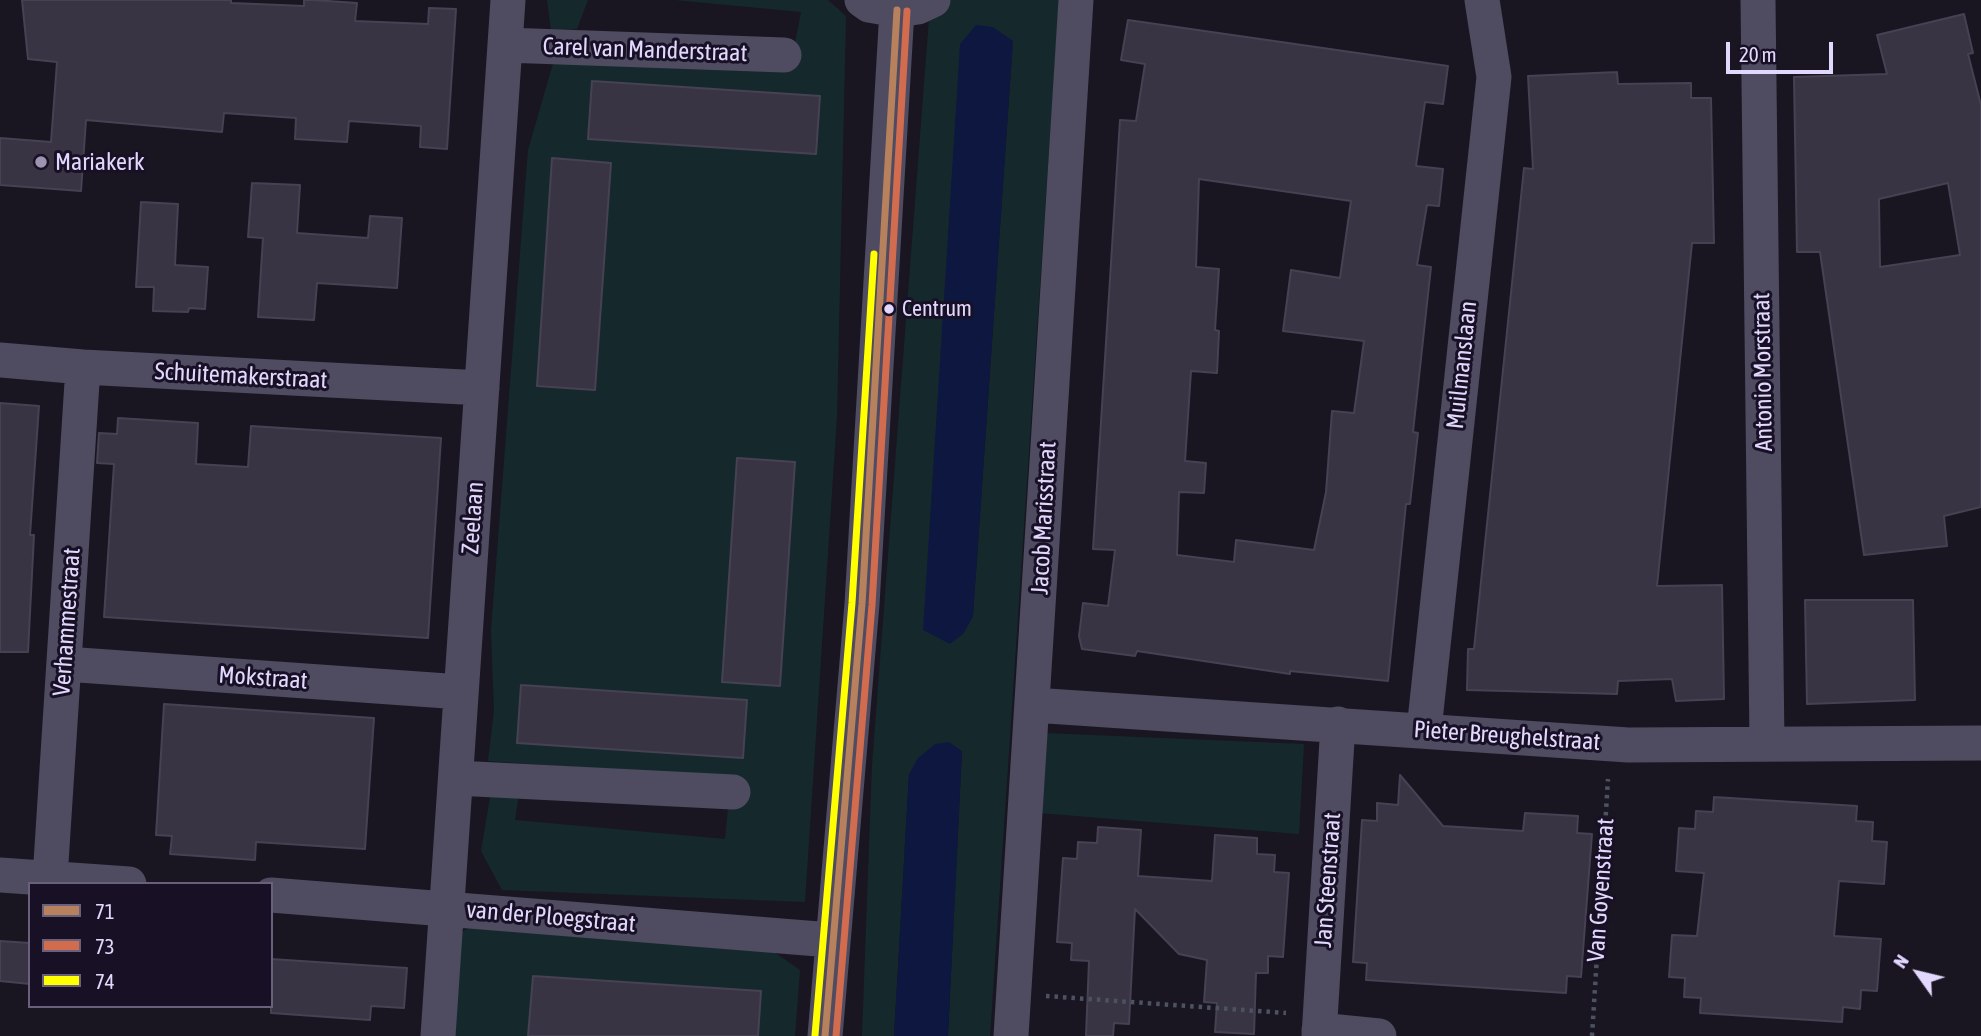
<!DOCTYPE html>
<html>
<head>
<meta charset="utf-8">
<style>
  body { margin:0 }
  #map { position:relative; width:1981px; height:1036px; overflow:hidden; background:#191621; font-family:"Asap Condensed",sans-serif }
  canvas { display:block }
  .legend { position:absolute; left:28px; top:882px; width:245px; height:126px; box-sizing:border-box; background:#181126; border:2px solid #69617c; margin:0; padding:9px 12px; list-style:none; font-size:21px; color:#e2d8fd }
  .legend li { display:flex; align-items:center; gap:14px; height:35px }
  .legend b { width:35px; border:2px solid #69617c }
  .north { position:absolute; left:1883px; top:938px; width:70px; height:70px; -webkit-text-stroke:5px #181126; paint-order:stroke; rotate:304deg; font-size:19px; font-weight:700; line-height:28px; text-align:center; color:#e2d8fd }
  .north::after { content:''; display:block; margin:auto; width:24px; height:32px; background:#e2d8fd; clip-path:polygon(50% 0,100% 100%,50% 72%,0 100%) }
  .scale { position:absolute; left:1726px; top:42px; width:107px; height:32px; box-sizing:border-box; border:4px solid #e2d8fd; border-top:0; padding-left:9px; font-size:21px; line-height:24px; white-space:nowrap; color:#e2d8fd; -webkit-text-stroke:5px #181126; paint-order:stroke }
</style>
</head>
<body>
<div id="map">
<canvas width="1981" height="1036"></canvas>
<ul class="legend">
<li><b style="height:9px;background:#b6815c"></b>71</li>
<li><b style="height:9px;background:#d26c4f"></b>73</li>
<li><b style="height:9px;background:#ff0"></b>74</li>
</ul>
<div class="north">N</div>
<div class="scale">20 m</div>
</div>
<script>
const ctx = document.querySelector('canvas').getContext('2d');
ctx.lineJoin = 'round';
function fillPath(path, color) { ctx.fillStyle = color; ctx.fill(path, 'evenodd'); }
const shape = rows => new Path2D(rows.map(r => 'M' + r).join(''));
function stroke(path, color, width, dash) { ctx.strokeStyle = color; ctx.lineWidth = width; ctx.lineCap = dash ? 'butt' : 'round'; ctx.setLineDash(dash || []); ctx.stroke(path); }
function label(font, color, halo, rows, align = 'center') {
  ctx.font = font + ' "Asap Condensed",sans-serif'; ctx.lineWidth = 6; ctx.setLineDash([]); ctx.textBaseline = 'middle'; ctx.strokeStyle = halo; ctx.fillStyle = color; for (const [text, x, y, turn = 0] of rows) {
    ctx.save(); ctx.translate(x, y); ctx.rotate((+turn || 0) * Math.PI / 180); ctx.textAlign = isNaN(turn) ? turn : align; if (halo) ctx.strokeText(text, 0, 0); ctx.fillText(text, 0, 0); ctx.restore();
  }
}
fillPath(shape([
  [547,0,588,0,577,29,551,30],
  [675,0,828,0,846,16,837,416,805,902,502,890,481,851,491,791,519,794,515,820,725,839,731,778,488,761,494,711,491,630,528,150,554,60,790,69,801,12],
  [951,0,1059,0,990,1036,948,1036,962,751,909,774,894,1036,862,1036,872,765,929,19],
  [1013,41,973,616,963,634],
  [1044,733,1304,744,1299,834,1039,813],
  [470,927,761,943,800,970,795,1036,446,1036,453,938]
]), '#15292d');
fillPath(shape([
  [976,25,993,27,1013,41,973,616,963,634,950,644,923,630,960,44],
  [949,742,962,751,948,1036,894,1036,909,774,918,758,935,744]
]), '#0e173f');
const building = shape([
  [22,0,231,0,231,3,304,6,304,0,313,0,357,3,355,21,428,24,429,8,456,9,447,149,420,147,421,126,349,121,347,142,295,139,296,118,224,113,222,132,86,120,81,191,0,185,0,138,51,142,57,62,28,59,22,0],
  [1964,14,1973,53,1968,54,1981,105,1981,507,1944,516,1947,546,1864,555,1820,252,1797,252,1794,77,1887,74,1877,35,1964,14],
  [1948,183,1960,255,1880,267,1879,199,1948,183],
  [1128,20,1448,66,1443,104,1425,102,1416,166,1443,169,1439,206,1427,205,1417,265,1431,267,1413,432,1418,433,1410,504,1406,504,1388,681,1290,671,1290,674,1137,651,1135,656,1082,649,1079,636,1083,603,1108,606,1115,550,1093,549,1120,120,1136,121,1145,64,1121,60,1128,20],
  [1199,179,1351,201,1340,278,1291,270,1283,331,1364,341,1354,413,1332,411,1326,492,1314,550,1236,540,1234,562,1177,555,1179,492,1204,493,1206,463,1185,461,1191,371,1217,373,1219,331,1215,330,1219,269,1196,267,1199,179],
  [1617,72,1618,84,1691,83,1691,98,1711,98,1714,243,1692,243,1657,586,1722,585,1724,699,1676,701,1672,679,1618,681,1617,694,1467,690,1468,649,1474,649,1524,168,1533,169,1528,76,1617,72],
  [592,81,820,96,816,154,588,139,592,81],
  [552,158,611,163,595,390,537,386,552,158],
  [252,183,300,185,297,233,368,238,370,216,402,218,397,288,317,283,314,320,258,317,263,238,248,237,252,183],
  [141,202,178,204,175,265,208,267,205,309,189,308,188,312,153,311,154,287,136,287,141,202],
  [0,403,39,406,30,535,34,535,28,652,0,652,0,403],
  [118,418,198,423,196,464,248,467,251,426,441,438,428,638,104,617,114,464,97,463,99,433,117,434,118,418],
  [737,458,795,462,780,686,722,682,737,458],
  [1805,600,1913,600,1915,700,1807,704,1805,600],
  [521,685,747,700,743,758,517,743,521,685],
  [164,704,374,718,365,849,256,842,255,860,170,854,172,836,156,835,164,704],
  [1400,775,1443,826,1523,831,1525,813,1578,816,1577,833,1592,834,1581,977,1567,976,1566,993,1366,980,1367,963,1353,962,1362,820,1377,821,1377,803,1398,805,1400,775],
  [1714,797,1857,806,1856,821,1873,822,1872,841,1887,842,1884,884,1839,881,1834,936,1881,939,1877,991,1861,990,1860,1009,1843,1007,1842,1022,1700,1013,1701,998,1684,997,1685,978,1669,977,1672,935,1697,936,1704,873,1676,871,1679,828,1695,829,1696,811,1713,812,1714,797],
  [1098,827,1141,830,1138,876,1212,881,1215,835,1257,838,1257,854,1275,855,1274,872,1289,873,1283,957,1268,956,1268,973,1256,973,1254,1034,1215,1032,1217,1003,1204,1002,1207,960,1179,954,1135,909,1129,1024,1114,1023,1113,1036,1086,1036,1089,961,1071,960,1072,943,1057,942,1063,858,1077,859,1078,842,1097,843,1098,827],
  [0,941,30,943,30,984,0,981,0,941],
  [271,959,407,968,404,1008,371,1006,370,1020,271,1013,271,959],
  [533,976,761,991,758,1036,528,1036,533,976]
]);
fillPath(building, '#393443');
stroke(building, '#474154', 2);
stroke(shape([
  [1046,996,1286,1013],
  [1592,1036,1608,779]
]), '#4b5362', 4.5, [3.5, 5]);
stroke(shape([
  [862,0,869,5,897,10,918,7,933,0],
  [1758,0,1767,743],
  [505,45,784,55],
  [0,360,83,367,482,388],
  [65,664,461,692],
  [1033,705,1628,745,1981,743],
  [1424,730,1494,77,1482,0],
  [456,778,733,792],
  [0,875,129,884],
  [50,878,83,367],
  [271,895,831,940],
  [1319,1030,1379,1036],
  [438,1036,508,0],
  [825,1036,862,604,897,10],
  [1011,1036,1076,0],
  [1319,1036,1338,724]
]), '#4f4b61', 35);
stroke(shape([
  [825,1036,862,604,897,10]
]), '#b6815c', 7);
stroke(shape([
  [836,1036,872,605,907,11]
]), '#d26c4f', 7);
stroke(shape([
  [815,1035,852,603,874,254]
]), '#ff0', 7);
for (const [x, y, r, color] of [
  [41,162,7,"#9c94b0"],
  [889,309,6,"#e2d8fd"]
]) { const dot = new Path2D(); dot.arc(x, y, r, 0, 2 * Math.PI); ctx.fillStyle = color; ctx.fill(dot); stroke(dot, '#181126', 2.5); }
label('22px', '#e2d8fd', '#181126', [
  ["Centrum",902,309]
], 'left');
label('24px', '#e2d8fd', '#181126', [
  ["Carel van Manderstraat",645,50,2],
  ["Muilmanslaan",1462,365,-84],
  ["Antonio Morstraat",1763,372,-91],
  ["Schuitemakerstraat",241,376,3],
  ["Zeelaan",473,518,-86],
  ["Jacob Marisstraat",1044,518,-87],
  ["Verhammestraat",67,622,-86],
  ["Mokstraat",263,678,4],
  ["Pieter Breughelstraat",1507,736,4],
  ["Jan Steenstraat",1328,880,-86],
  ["Van Goyenstraat",1601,890,-86],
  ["van der Ploegstraat",551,917,5]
]);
label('24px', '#e2d8fd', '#181126', [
  ["Mariakerk",55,162]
], 'left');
</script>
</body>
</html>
